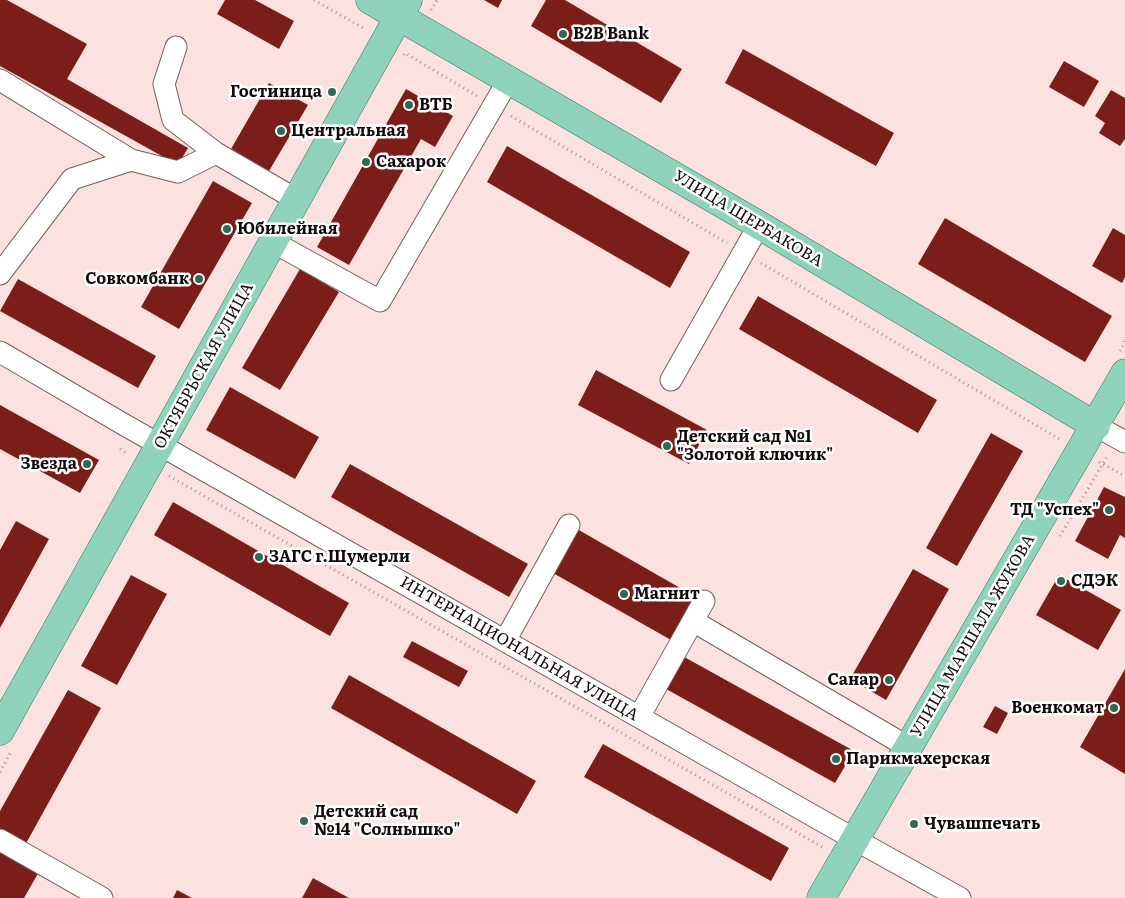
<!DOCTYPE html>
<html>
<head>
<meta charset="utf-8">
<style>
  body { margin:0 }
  canvas { display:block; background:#fbe2df }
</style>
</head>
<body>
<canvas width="1125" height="898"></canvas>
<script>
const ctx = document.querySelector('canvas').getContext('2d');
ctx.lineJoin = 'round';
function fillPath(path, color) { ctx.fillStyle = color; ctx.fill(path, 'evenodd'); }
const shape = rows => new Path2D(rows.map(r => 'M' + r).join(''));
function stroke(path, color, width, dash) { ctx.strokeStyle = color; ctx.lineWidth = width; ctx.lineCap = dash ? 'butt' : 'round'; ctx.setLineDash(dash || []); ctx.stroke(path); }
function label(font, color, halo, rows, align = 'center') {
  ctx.font = font + ' Literata,serif'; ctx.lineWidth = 5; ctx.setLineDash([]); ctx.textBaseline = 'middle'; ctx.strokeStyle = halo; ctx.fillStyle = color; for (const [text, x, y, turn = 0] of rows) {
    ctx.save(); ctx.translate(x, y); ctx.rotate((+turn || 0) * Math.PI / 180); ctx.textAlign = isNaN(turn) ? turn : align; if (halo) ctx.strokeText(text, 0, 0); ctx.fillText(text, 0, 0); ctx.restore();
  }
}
fillPath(shape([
  [0,0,7,0,87,44,67,79,188,148,178,165,0,66],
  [225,0,255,0,294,21,279,49,217,14],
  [484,0,502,0,498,8],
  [546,0,565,0,682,69,661,103,531,26],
  [743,49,894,133,876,166,725,83],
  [1064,61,1099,81,1084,107,1049,87],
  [269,83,308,105,269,171,231,149],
  [406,89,453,116,435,147,421,139,349,265,317,247],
  [1111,90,1125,98,1125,139,1120,146,1099,133,1105,123,1095,116],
  [507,146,690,252,670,288,487,182],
  [213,181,252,203,179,329,141,307],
  [945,218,1112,316,1085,362,918,264],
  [1113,228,1125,235,1125,277,1122,283,1092,266],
  [300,269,339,292,280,390,242,368],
  [18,279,156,356,138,388,0,311],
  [758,296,937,400,918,433,739,329],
  [596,370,707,430,689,464,578,405],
  [230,387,319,437,295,479,206,430],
  [0,405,99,460,80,493,0,449],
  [991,433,1023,451,957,566,926,548],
  [350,464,528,564,509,597,331,497],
  [1104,487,1125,497,1125,538,1120,535,1108,559,1075,541],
  [173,502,349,603,330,636,154,535],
  [16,521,49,539,0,628,0,550],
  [577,529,696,597,671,640,553,573],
  [913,569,949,589,886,700,850,679],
  [131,575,167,594,117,685,81,666],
  [1059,575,1121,610,1098,650,1036,615],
  [412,641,468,671,459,687,403,657],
  [677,653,854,751,835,783,659,685],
  [1125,669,1125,774,1080,747],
  [349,675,536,781,517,814,331,708],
  [68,690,101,708,24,847,0,834,0,811],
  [995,706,1008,713,997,734,983,727],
  [603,744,789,848,771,881,584,777],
  [0,847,40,870,24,898,0,898],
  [313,878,349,898,302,898],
  [177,890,192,898,173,898]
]), '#7b1d19');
const minor = shape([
  [176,47,164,84,173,120,216,153,297,200],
  [0,80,131,160],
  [273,242,380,301,509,79],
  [0,274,72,179,131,160,178,172,216,153],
  [0,352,123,424,854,839,960,898],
  [671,380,759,225],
  [1096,426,1125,442],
  [693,621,908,747],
  [505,641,569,525],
  [639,717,704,601],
  [0,840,102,898]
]);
const major = shape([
  [370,0,759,225,1096,426],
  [0,731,408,0],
  [821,898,1125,373]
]);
stroke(minor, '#785e5a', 23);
stroke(major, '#347961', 29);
stroke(shape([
  [314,0,365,29],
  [431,10,437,0],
  [404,55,405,53,477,96],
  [511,116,727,243],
  [761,263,1061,440],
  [1120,351,1125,341],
  [120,449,128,454],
  [1099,462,1125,476],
  [169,476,824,848],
  [1060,536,1108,455],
  [0,772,12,750]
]), '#a89492', 3, [1, 4]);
stroke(minor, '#fff', 21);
stroke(major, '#8fd3bd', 28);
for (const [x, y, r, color] of [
  [563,34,5,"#2d6955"],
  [332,92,5,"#2d6955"],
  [409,105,5,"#2d6955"],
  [281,131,5,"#2d6955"],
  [366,162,5,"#2d6955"],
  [227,229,5,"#2d6955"],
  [199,279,5,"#2d6955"],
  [667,446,5,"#2d6955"],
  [87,464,5,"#2d6955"],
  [1109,510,5,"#2d6955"],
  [259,557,5,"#2d6955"],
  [1061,581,5,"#2d6955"],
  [624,594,5,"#2d6955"],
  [889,680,5,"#2d6955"],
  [1114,708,5,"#2d6955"],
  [836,759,5,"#2d6955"],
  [304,821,5,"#2d6955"],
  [914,824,5,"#2d6955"]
]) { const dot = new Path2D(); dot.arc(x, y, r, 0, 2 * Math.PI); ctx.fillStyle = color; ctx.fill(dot); stroke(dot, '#fff', 2); }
label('bold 16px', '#130908', '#fff', [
  ["B2B Bank",573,34],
  ["Гостиница",322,92,"right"],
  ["ВТБ",419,105],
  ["Центральная",291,131],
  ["Сахарок",376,162],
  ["Юбилейная",237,229],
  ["Совкомбанк",189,279,"right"],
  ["Детский сад №1",677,437],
  ["\"Золотой ключик\"",677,455],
  ["Звезда",77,464,"right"],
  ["ТД \"Успех\"",1099,510,"right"],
  ["ЗАГС г.Шумерли",269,557],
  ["СДЭК",1071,581],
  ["Магнит",634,594],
  ["Санар",879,680,"right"],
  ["Военкомат",1104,708,"right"],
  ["Парикмахерская",846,759],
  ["Детский сад",314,812],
  ["№14 \"Солнышко\"",314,830],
  ["Чувашпечать",924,824]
], 'left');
label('16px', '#130908', '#fff', [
  ["УЛИЦА ЩЕРБАКОВА",748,219,31],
  ["ОКТЯБРЬСКАЯ УЛИЦА",204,366,-61],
  ["УЛИЦА МАРШАЛА ЖУКОВА",973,636,-60],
  ["ИНТЕРНАЦИОНАЛЬНАЯ УЛИЦА",519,649,30]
]);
</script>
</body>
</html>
